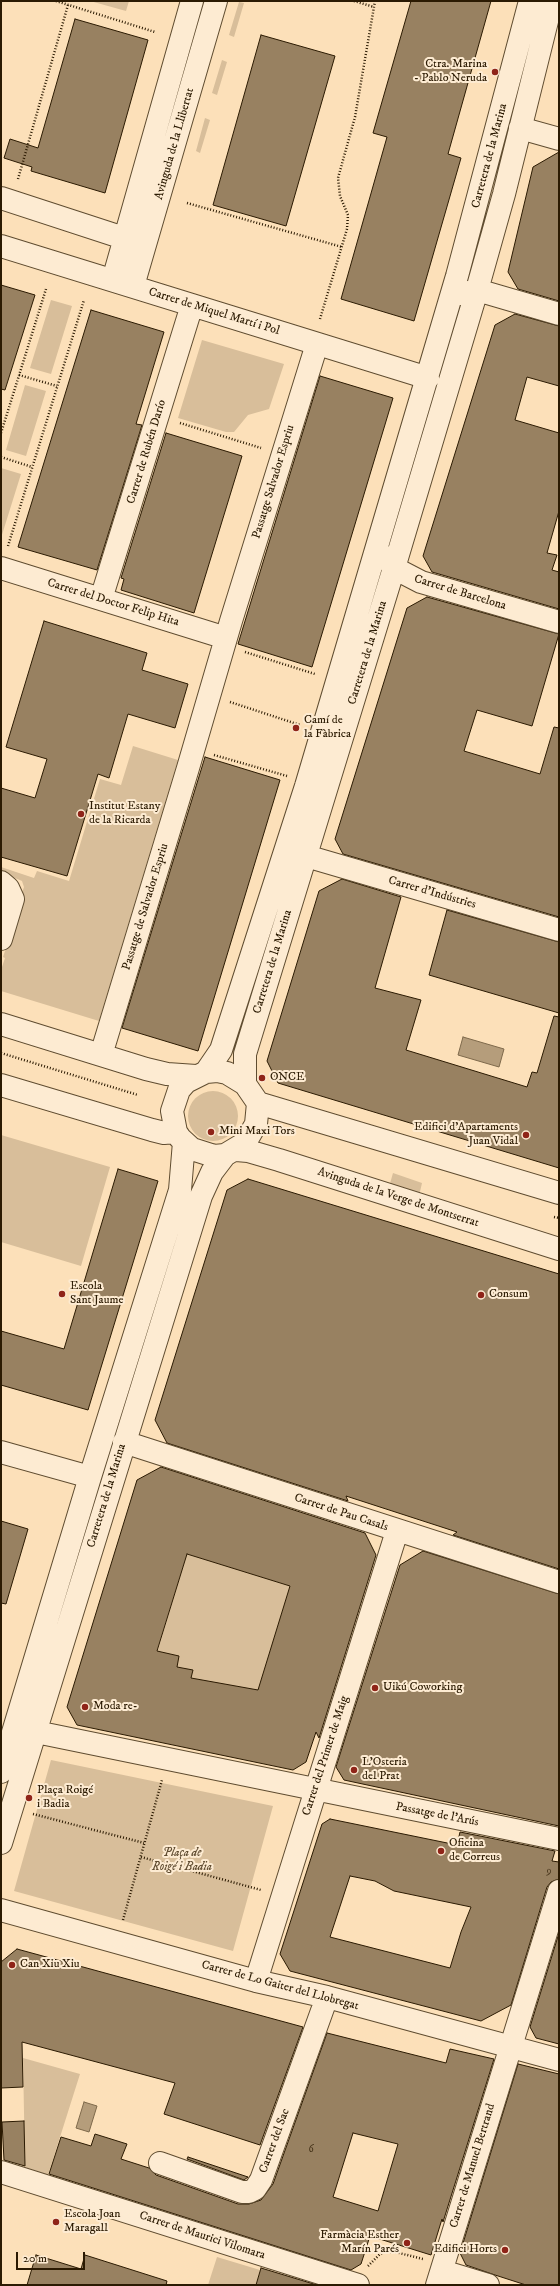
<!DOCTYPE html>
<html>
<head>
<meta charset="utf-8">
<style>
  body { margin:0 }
  #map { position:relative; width:560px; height:2286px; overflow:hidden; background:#fce0b9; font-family:"IM FELL DW Pica",serif }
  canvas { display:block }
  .frame { position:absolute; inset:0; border:2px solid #2b1a02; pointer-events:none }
  .scale { position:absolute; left:16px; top:2252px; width:69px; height:18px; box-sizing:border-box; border:2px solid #2b1a02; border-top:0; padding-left:5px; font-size:12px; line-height:14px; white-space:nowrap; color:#2b1a02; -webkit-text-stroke:3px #fdebd2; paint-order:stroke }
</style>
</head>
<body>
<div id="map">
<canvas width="560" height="2286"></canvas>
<div class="frame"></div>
<div class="scale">20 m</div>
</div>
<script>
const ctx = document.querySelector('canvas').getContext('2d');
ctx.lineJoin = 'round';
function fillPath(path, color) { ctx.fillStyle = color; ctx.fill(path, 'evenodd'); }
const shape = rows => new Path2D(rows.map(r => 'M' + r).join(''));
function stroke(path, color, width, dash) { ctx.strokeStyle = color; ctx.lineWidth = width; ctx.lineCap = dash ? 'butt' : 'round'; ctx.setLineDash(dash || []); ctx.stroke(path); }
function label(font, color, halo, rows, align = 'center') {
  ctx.font = font + ' "IM FELL DW Pica",serif'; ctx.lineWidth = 4; ctx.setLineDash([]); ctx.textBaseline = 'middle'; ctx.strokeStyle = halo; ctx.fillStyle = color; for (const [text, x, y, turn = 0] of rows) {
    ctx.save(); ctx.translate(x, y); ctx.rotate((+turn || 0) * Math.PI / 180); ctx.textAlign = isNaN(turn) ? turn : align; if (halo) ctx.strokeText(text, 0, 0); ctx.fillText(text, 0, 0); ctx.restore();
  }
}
fillPath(shape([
  [90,1,129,1,126,11],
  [239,2,244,3,234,37,229,35],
  [222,60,227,62,217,95,212,93],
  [205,118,210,120,200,153,196,151],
  [51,300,72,306,51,374,30,368],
  [202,340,284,364,269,409,248,415,234,432,226,432,178,418],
  [25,385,46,391,26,456,6,450],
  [1,468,21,474,1,538],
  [133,746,178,760,99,1021,1,991,1,970,5,958,3,957,24,894,22,893,24,887,22,881,1,872,1,867,34,878,37,871,69,881,100,779,121,785],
  '188 1116a25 25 0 1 1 50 0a25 25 0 1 1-50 0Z',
  [1,1135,110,1167,81,1266,1,1242],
  [393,1173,422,1183,419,1196,389,1187],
  [187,1554,290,1586,258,1692,191,1678,193,1670,151,1673],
  [51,1760,273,1806,233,1951,14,1891],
  [23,2058,80,2074,48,2175,25,2167],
  [217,2257,260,2270,256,2285,208,2285]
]), '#d8be9a');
const water = shape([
  [463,1037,504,1049,499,1067,458,1055,463,1037],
  [84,2102,97,2106,89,2132,76,2128,84,2102]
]);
fillPath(water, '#b59d7b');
stroke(water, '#7e694b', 1);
const building = shape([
  [411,1,491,1,448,154,461,158,414,321,341,299,387,137,373,133,411,1],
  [75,19,148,40,105,193,31,171,32,167,4,158,10,139,38,148,75,19],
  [261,35,335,56,286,226,213,205,261,35],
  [559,152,559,301,518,289,508,272,533,167,559,152],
  [1,285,35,295,5,390,1,389,1,285],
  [91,310,164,332,136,424,142,425,97,570,18,547,91,310],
  [515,314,559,326,559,386,527,377,515,420,559,433,559,511,547,553,557,555,552,570,559,572,559,609,432,572,423,556,495,325,515,314],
  [320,376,393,398,312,667,238,644,320,376],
  [166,433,242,456,194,613,121,590,124,579,121,578,166,433],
  [427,597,559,634,532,726,477,710,464,751,540,774,554,727,559,728,559,917,343,854,335,839,407,608,427,597],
  [44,621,147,653,142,670,188,684,175,728,128,714,109,778,98,774,67,876,1,857,1,788,35,798,47,759,6,747,44,621],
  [205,757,280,780,198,1051,122,1028,205,757],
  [342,879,401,897,375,988,421,1000,406,1050,527,1087,532,1072,537,1073,554,1016,559,1017,559,1168,278,1083,267,1061,319,891,342,879],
  [447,910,559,942,559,1013,429,975,447,910],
  [118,1169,158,1181,88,1410,1,1385,1,1331,64,1349,118,1169],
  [248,1179,559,1274,559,1569,453,1535,457,1532,346,1496,348,1501,167,1443,155,1420,227,1190,248,1179],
  [161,1467,365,1533,376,1555,319,1738,316,1732,306,1762,293,1770,77,1725,67,1707,137,1480,161,1467],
  [187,1554,290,1586,258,1690,191,1678,193,1670,177,1667,179,1656,157,1651,187,1554],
  [1,1521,28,1529,6,1604,1,1603,1,1521],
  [423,1551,559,1594,559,1826,344,1780,336,1767,400,1565,423,1551],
  [330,1819,457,1845,460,1832,555,1851,552,1861,559,1862,559,1879,551,1882,547,1887,511,2005,481,2021,290,1971,280,1954,322,1824,330,1819],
  [350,1876,375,1881,394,1891,471,1907,461,1932,450,1968,330,1937,350,1876],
  [559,1933,559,2044,536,2038,530,2027,559,1933],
  [17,1949,303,2027,260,2145,164,2114,175,2083,22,2042,23,2087,1,2088,1,1962,17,1949],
  [327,2033,446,2063,450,2049,494,2059,443,2222,442,2219,431,2255,370,2236,361,2264,351,2270,49,2174,61,2137,91,2146,95,2134,127,2144,121,2159,149,2168,156,2175,238,2204,249,2204,261,2200,273,2184,327,2033],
  [353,2133,398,2144,378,2211,333,2197,353,2133],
  [518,2064,559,2074,559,2285,526,2285,495,2275,466,2265,460,2253,518,2064],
  [24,2121,25,2166,4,2160,2,2122,24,2121],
  [188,2157,248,2177,244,2180,187,2159,188,2157],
  [36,2255,81,2269,85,2255,167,2281,166,2285,27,2285,36,2255],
  [261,2268,317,2285,256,2285,261,2268]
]);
fillPath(building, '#988161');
stroke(building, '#2b1a02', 1);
const minor = shape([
  [520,128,559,139],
  [1,198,139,243],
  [1,246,428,378],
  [113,280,192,1],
  [133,286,216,1],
  [462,294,477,290,559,314],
  [386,557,394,568,421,582,559,622],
  [1,568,226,638],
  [101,599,192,305],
  [306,856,559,930],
  [1,882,8,888,13,899,1,939],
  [1,1024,146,1069,167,1074,196,1076],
  [101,1055,188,768,231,621,317,344],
  [217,1071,227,1073,245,1084,258,1103,256,1124,245,1143,225,1155,214,1156,192,1149,180,1138,176,1132,172,1111,179,1090,186,1082,206,1072,217,1071],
  [206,1072,221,1050,306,786,457,276,530,1],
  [245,1084,245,1054,394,568,477,290,504,194,552,1],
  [1,1085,152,1130,164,1133,176,1132],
  [258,1103,559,1193],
  [236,1150,248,1151,279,1160,559,1249],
  [124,1442,559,1582],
  [1,1452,90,1477],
  [25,1722,36,1732,559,1839],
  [1,1772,90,1477,180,1190,184,1142],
  [1,1843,201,1196,212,1172,225,1155],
  [1,1910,256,1981,327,1997,559,2060],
  [256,1981,397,1531],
  [160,2163,242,2192,249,2192,255,2189,261,2180,327,1997],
  [1,2172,358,2285],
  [442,2271,488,2285],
  [437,2285,559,1891]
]);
stroke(minor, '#5f4c30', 24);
stroke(shape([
  [56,1,155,32],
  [354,1,374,7],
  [18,179,68,5],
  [187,203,342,247],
  [320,319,347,229,348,215,340,196,338,178,355,117,375,1],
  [19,375,57,386],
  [180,423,261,448],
  [1,433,46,289],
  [1,457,32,467],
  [8,546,84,300],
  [245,652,315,674],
  [230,702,300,725],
  [214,755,287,776],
  [1,1053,138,1095],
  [554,1217,559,1218],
  [33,1814,144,1843],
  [141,1857,261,1890],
  [123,1920,162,1780],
  [368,2266,380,2254,386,2252,395,2252,423,2259]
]), '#2b1a02', 2.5, [1, 2]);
stroke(minor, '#fdebd2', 22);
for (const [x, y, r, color] of [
  [495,72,4,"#8f2418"],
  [296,728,4,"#8f2418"],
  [81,814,4,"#8f2418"],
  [262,1078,4,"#8f2418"],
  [211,1132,4,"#8f2418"],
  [526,1135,4,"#8f2418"],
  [62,1294,4,"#8f2418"],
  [481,1295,4,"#8f2418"],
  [375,1688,4,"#8f2418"],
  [85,1707,4,"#8f2418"],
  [354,1770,4,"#8f2418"],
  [29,1798,4,"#8f2418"],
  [441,1851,4,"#8f2418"],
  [12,1965,4,"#8f2418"],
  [56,2222,4,"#8f2418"],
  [407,2243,4,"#8f2418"],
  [505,2250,4,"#8f2418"]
]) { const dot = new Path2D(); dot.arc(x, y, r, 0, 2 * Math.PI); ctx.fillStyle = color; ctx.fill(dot); stroke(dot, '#fdebd2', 1.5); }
label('10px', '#46341a', null, [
  ["9",549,1872],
  ["6",311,2150]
]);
label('12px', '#2b1a02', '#fdebd2', [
  ["Ctra. Marina",487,65,"right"],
  ["- Pablo Neruda",487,79,"right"],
  ["Camí de",304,721],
  ["la Fàbrica",304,735],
  ["Institut Estany",89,807],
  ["de la Ricarda",89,821],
  ["ONCE",270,1078],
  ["Edifici d'Apartaments",518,1128,"right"],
  ["Juan Vidal",518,1142,"right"],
  ["Mini Maxi Tors",219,1132],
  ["Escola",70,1287],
  ["Sant Jaume",70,1301],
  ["Consum",489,1295],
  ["Uikú Coworking",383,1688],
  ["Moda re-",93,1707],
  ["L'Osteria",362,1763],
  ["del Prat",362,1777],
  ["Plaça Roigé",37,1791],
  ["i Badia",37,1805],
  ["Oficina",449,1844],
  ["de Correus",449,1858],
  ["Can Xiu Xiu",20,1965],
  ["Escola Joan",64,2215],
  ["Maragall",64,2229],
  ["Farmàcia Esther",399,2236,"right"],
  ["Marín Parés",399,2250,"right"],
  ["Edifici Horts",497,2250,"right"]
], 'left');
label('12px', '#2b1a02', '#fdebd2', [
  ["Avinguda de la Llibertat",175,144,-74],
  ["Carretera de la Marina",490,156,-75],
  ["Carrer de Miquel Martí i Pol",214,312,17],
  ["Carrer de Rubén Darío",147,452,-73],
  ["Passatge Salvador Espriu",274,482,-73],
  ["Carrer de Barcelona",460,593,17],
  ["Carrer del Doctor Felip Hita",113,603,17],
  ["Carretera de la Marina",368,653,-73],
  ["Carrer d'Indústries",432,893,16],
  ["Passatge de Salvador Espriu",146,907,-73],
  ["Carretera de la Marina",273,962,-73],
  ["Avinguda de la Verge de Montserrat",398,1198,18],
  ["Carretera de la Marina",107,1496,-73],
  ["Carrer de Pau Casals",341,1513,18],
  ["Carrer del Primer de Maig",326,1756,-72],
  ["Passatge de l'Arús",437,1815,11],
  ["Carrer de Lo Gaiter del Llobregat",280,1986,15],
  ["Carrer del Sac",275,2141,-70],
  ["Carrer de Manuel Bertrand",473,2166,-73],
  ["Carrer de Maurici Vilomara",202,2236,18]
]);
label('italic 12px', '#5f4b30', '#fdebd2', [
  ["Plaça de",182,1854],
  ["Roigé i Badia",182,1868]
]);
</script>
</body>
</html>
